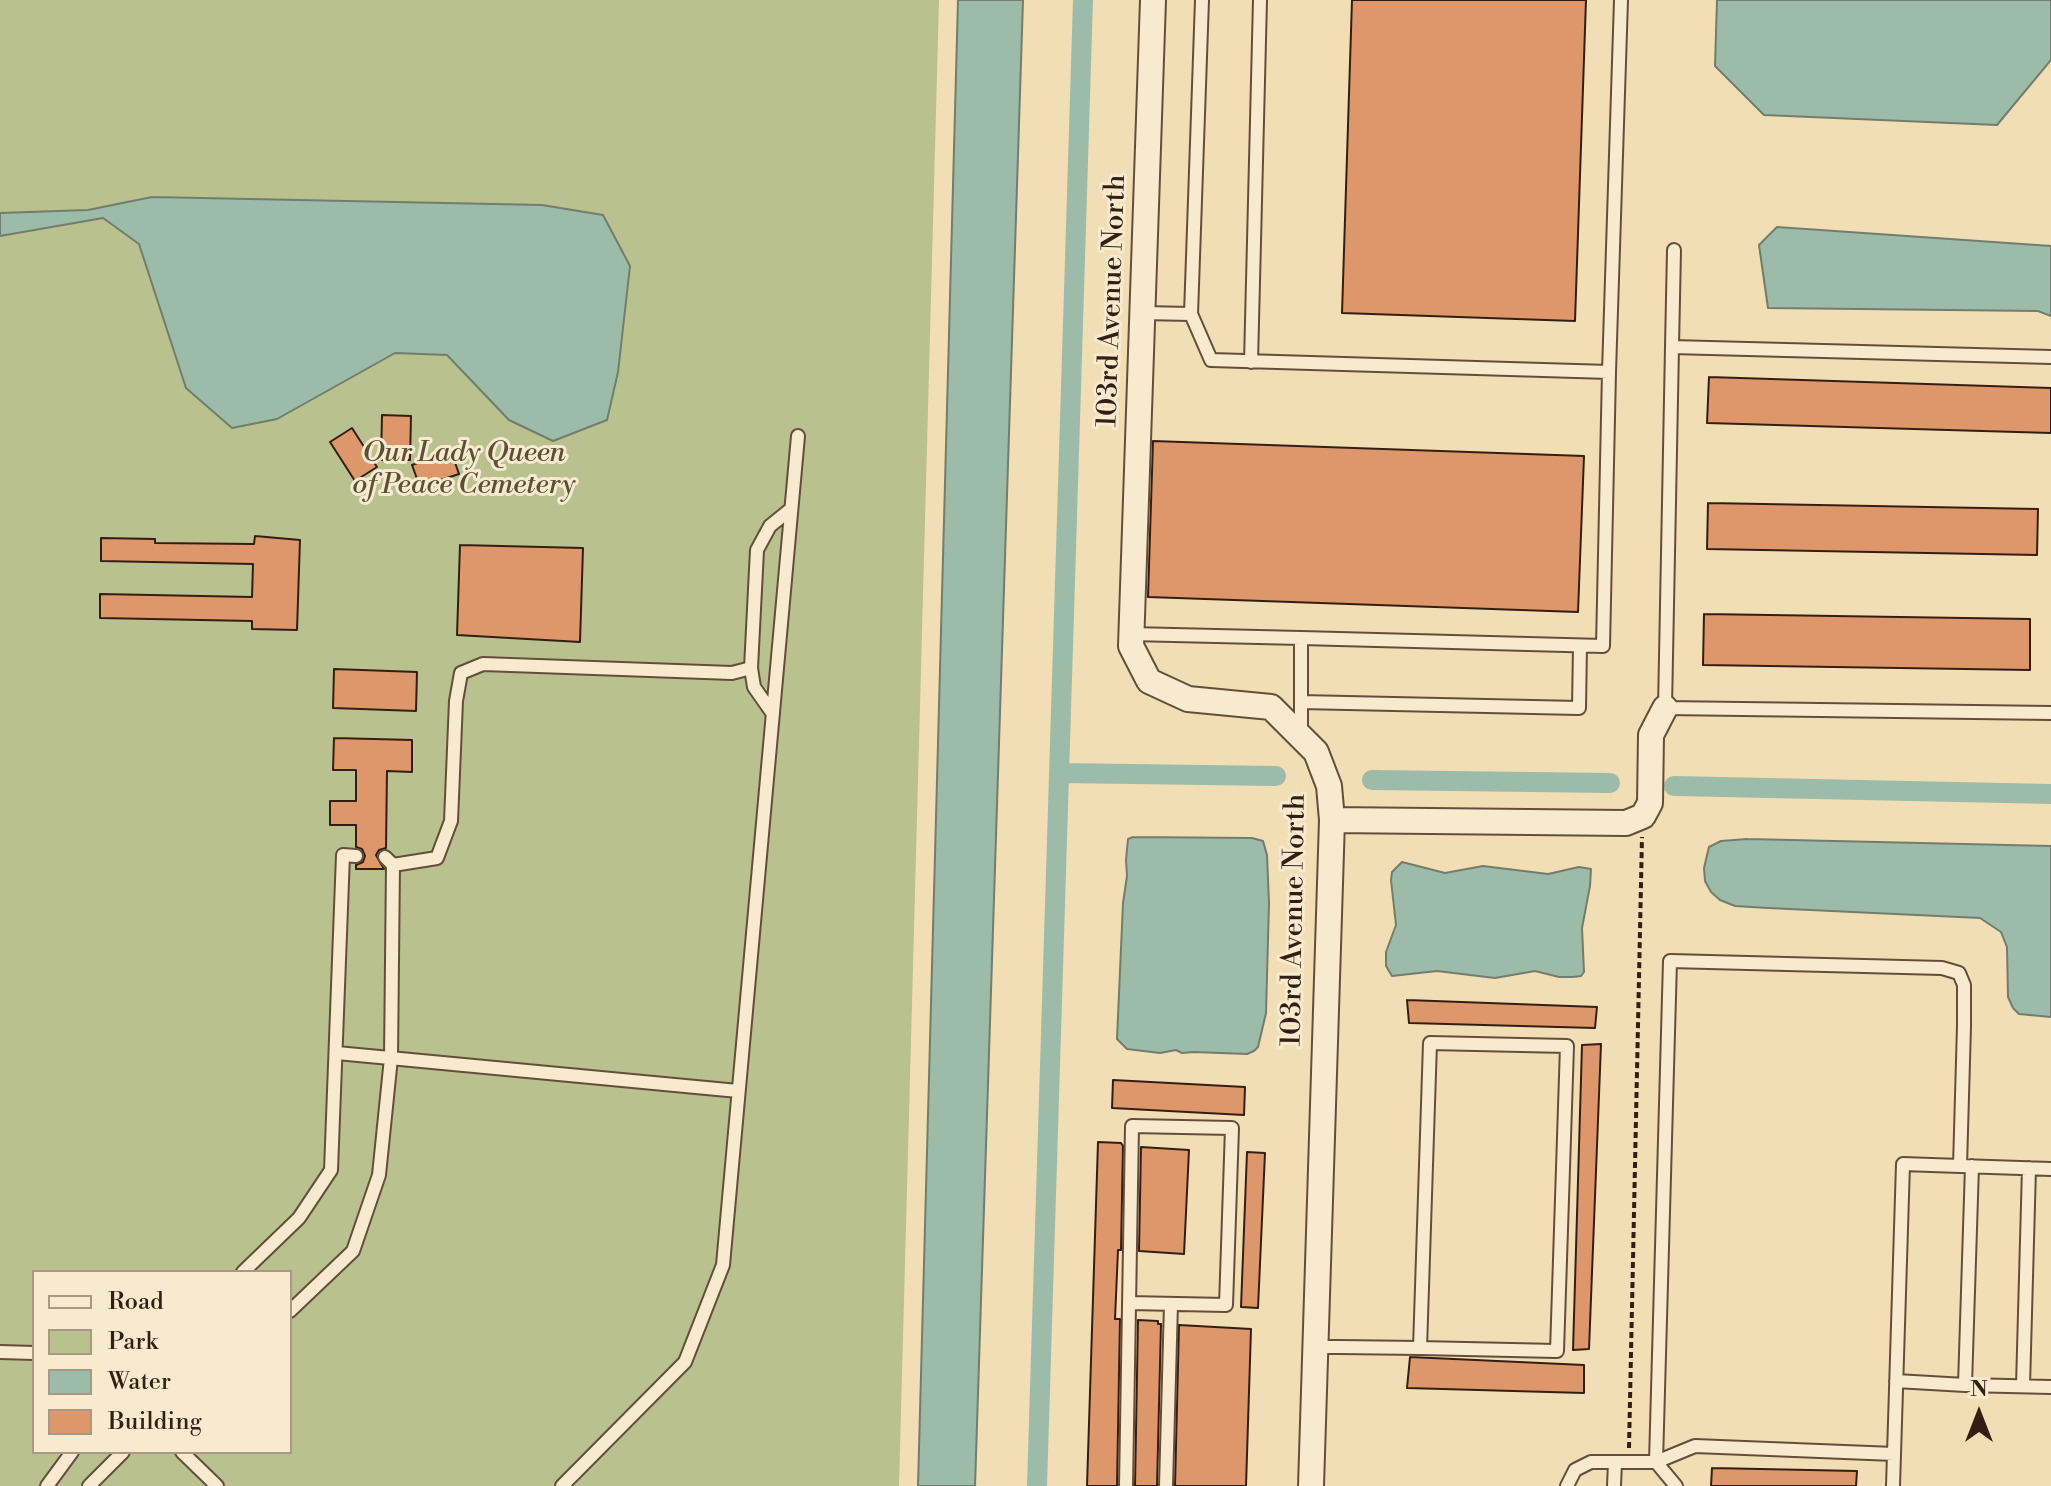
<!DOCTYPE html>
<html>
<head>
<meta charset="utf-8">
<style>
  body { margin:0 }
  #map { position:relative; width:2051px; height:1486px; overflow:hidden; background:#f2deb4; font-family:"Libre Bodoni",serif }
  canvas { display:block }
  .legend { position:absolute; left:32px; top:1270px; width:260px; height:184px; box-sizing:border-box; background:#f7eace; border:2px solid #a99883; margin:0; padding:10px 14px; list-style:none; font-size:24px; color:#341e13 }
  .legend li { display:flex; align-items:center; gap:16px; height:40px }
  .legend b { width:40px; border:2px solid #a99883 }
  .north { position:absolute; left:1939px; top:1374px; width:80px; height:80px; -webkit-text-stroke:6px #f7eace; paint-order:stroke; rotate:0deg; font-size:22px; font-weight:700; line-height:32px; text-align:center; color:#341e13 }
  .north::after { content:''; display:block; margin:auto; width:28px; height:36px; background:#341e13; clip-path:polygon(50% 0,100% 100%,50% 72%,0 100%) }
</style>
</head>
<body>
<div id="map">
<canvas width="2051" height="1486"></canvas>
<ul class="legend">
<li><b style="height:10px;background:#f7eace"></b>Road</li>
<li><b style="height:22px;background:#b9c18e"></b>Park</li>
<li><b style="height:22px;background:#9cbca9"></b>Water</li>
<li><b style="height:22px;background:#dd976a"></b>Building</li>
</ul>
<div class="north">N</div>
</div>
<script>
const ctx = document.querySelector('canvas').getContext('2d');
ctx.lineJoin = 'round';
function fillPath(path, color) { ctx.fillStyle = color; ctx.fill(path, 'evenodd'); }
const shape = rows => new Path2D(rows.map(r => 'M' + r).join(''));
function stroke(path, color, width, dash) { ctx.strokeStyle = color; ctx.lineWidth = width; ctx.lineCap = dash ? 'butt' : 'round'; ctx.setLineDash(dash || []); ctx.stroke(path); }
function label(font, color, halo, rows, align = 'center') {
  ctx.font = font + ' "Libre Bodoni",serif'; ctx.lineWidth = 6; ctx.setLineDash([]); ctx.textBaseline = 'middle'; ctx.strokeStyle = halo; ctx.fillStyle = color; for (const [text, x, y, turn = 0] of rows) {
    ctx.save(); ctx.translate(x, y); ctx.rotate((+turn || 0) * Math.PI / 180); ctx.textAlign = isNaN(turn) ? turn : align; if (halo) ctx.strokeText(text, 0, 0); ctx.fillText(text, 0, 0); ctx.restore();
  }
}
fillPath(shape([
  [0,0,939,0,899,1486,0,1486],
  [34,1272,290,1272,290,1452,34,1452]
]), '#b9c18e');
const water = shape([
  [958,0,1023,0,975,1486,918,1486,958,0],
  [1717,0,2051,0,2051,60,1997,125,1764,115,1715,66,1717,0],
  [152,197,542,205,603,215,630,266,618,372,607,420,553,441,509,420,447,355,395,353,277,419,232,428,186,388,139,244,103,218,0,236,0,213,88,210,152,197],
  [1777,227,2051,246,2051,316,2038,311,1768,308,1759,245,1777,227],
  [1133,837,1252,838,1263,841,1267,855,1269,903,1266,1013,1258,1047,1254,1051,1247,1054,1194,1052,1182,1053,1176,1050,1160,1053,1127,1049,1117,1039,1123,903,1127,876,1126,860,1128,839,1133,837],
  [1747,839,2051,846,2051,1017,2019,1014,2013,1008,2008,997,2007,947,2001,932,1980,918,1768,908,1735,906,1720,900,1711,892,1705,881,1704,868,1709,847,1721,841,1747,839],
  [1402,862,1445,873,1483,866,1548,874,1579,867,1591,869,1590,886,1582,928,1584,972,1581,976,1573,977,1559,977,1535,971,1495,978,1437,971,1392,976,1386,966,1386,952,1396,925,1391,880,1392,872,1402,862]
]);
fillPath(water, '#9cbca9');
stroke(water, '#727d6d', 2);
stroke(shape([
  [1059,773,1276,776],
  [1372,780,1610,783],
  [1674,786,2051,794],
  [1037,1486,1083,0]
]), '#9cbca9', 20);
const building = shape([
  [1352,0,1586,0,1575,321,1342,313,1352,0],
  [1709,377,2051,388,2051,433,1707,423,1709,377],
  [382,415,411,416,410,460,381,460,382,415],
  [352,428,377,467,355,481,330,442,352,428],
  [1153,441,1584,456,1578,612,1148,597,1153,441],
  [451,451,459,474,420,487,412,465,451,451],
  [1708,503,2038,509,2037,555,1707,549,1708,503],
  [255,536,300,540,297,630,252,629,252,621,100,618,100,594,252,597,253,564,101,561,101,538,155,539,155,543,254,544,255,536],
  [460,545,583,548,580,642,457,635,460,545],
  [1704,614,2030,619,2030,670,1703,665,1704,614],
  [334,669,417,672,416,711,333,708,334,669],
  [334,738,412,740,412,772,387,771,386,848,379,850,376,855,384,869,356,869,356,865,363,862,365,856,362,849,356,847,356,825,330,825,330,801,356,801,356,770,333,770,334,738],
  [1407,1000,1597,1007,1595,1028,1409,1023,1407,1000],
  [1601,1044,1589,1349,1573,1350,1582,1045,1601,1044],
  [1113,1080,1245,1087,1244,1115,1112,1108,1113,1080],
  [1098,1142,1121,1143,1123,1146,1121,1250,1118,1250,1115,1319,1120,1319,1117,1486,1087,1486,1098,1142],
  [1141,1147,1189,1150,1184,1254,1139,1251,1141,1147],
  [1247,1152,1265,1153,1258,1308,1241,1307,1247,1152],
  [1138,1320,1158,1321,1158,1324,1161,1324,1157,1486,1135,1486,1138,1320],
  [1179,1325,1251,1329,1246,1486,1175,1486,1179,1325],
  [1410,1357,1584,1365,1584,1393,1407,1388,1410,1357],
  [1712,1468,1857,1471,1856,1486,1711,1486,1712,1468]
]);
fillPath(building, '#dd976a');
stroke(building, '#341e13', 2);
const lane = shape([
  [1202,0,1191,314,1211,360,1609,372,1603,646,1301,638,1301,734],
  [1142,313,1191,314],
  [1672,347,1674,250],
  [2051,357,1672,347,1665,708,2051,713],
  [1251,362,1260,0],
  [1609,372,1621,0],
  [1131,634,1301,638],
  [1301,702,1579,708,1580,646],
  [773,714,754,687,751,668,757,550,770,526,791,509],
  [393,865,437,858,451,821,456,701,461,673,483,664,732,673,751,668],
  [337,1053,738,1091],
  [1972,1166,1965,1385,2051,1387],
  [243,1272,299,1218,331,1170,343,855,356,856],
  [290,1311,353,1251,379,1175,391,1058,393,865,385,857],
  [1314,1347,1339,1347,1420,1348,1557,1351,1567,1046,1430,1043,1420,1348],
  [0,1352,34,1353],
  [1896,1381,1965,1385],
  [2023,1386,2029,1168],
  [182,1452,217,1486],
  [47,1486,72,1452],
  [89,1486,123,1452],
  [562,1486,685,1362,723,1265,798,436],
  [1126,1486,1132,1126,1232,1128,1226,1305,1129,1303],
  [1166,1486,1171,1304],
  [1567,1486,1575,1470,1591,1462,1656,1462,1670,961,1942,968,1959,973,1964,985,1964,1026,1960,1166,2051,1169],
  [1614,1486,1615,1462],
  [1676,1486,1656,1462,1695,1446,1894,1454,1903,1164,1960,1166],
  [1893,1486,1894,1454]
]);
const street = shape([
  [1153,0,1131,646,1149,681,1188,699,1271,707,1316,752,1329,786,1332,820,1311,1486],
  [1332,820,1626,823,1643,816,1650,803,1651,735,1665,708]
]);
stroke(lane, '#644e3b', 16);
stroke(street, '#644e3b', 28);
stroke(shape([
  [1629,1448,1642,837]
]), '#341e13', 4, [6, 4]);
stroke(lane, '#f7eace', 12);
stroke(street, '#f7eace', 24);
label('28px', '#341e13', '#f7eace', [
  ["103rd Avenue North",1113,301,-88],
  ["103rd Avenue North",1295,920,-89]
]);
label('italic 28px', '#5c4f38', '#f7eace', [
  ["Our Lady Queen",464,454],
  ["of Peace Cemetery",464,486]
]);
</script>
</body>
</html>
